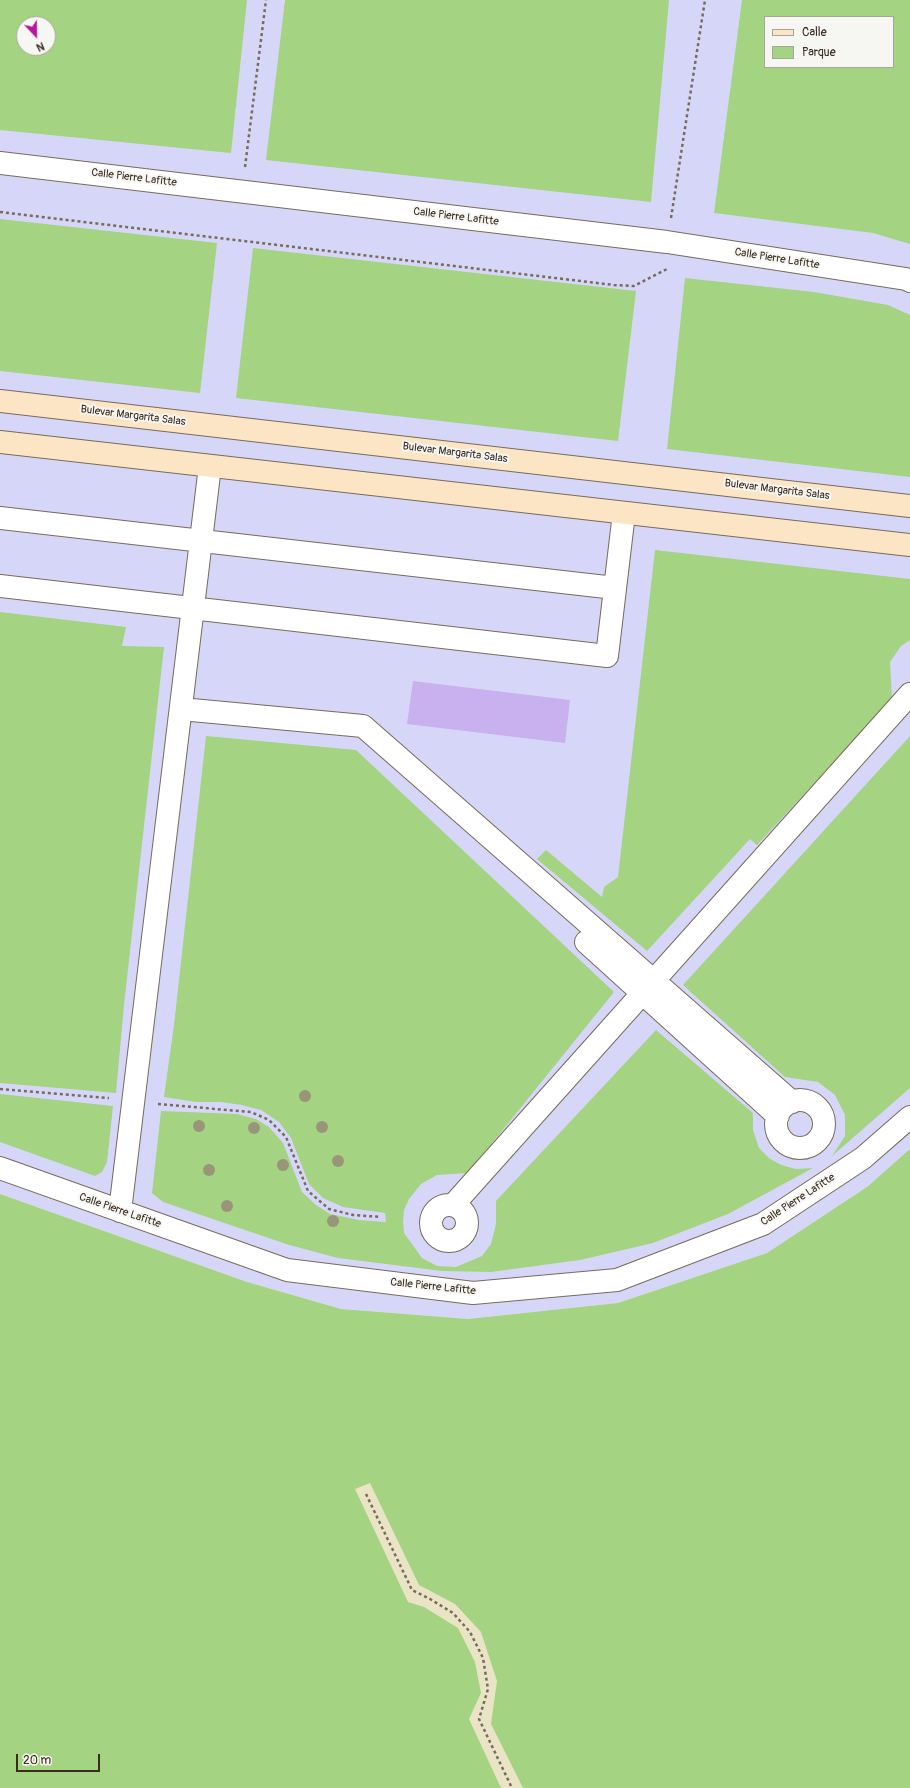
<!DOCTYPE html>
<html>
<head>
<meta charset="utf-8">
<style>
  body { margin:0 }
  #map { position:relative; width:910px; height:1788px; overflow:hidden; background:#eae4c7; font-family:Pangolin,sans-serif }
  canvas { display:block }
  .legend { position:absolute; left:764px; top:16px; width:130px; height:52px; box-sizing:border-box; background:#f6f6f2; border:1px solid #aba49d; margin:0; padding:5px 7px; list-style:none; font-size:12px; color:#3b2a1e }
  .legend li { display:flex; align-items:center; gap:8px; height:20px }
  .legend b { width:20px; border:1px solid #aba49d }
  .north { position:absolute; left:16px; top:16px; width:40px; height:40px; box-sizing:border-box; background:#f6f6f2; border:1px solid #aba49d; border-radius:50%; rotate:158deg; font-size:11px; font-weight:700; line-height:16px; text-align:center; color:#3b2a1e }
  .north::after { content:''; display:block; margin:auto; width:14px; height:18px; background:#b5179e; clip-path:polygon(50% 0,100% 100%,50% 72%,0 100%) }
  .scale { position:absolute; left:16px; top:1754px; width:84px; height:18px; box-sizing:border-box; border:2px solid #3b2a1e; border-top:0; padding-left:5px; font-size:12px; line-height:14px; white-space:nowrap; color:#3b2a1e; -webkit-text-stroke:3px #f6f6f2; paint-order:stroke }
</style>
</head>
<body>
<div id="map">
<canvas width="910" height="1788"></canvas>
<ul class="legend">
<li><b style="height:5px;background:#fce5c4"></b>Calle</li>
<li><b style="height:11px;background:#a4d381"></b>Parque</li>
</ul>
<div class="north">N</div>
<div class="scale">20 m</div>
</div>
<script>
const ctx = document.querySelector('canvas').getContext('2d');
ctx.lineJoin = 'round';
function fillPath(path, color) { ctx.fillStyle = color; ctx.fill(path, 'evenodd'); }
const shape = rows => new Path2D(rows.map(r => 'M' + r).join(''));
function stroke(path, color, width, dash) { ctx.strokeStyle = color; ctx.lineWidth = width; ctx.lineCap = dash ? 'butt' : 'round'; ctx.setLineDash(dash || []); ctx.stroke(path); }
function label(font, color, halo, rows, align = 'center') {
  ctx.font = font + ' Pangolin,sans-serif'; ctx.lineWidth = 4; ctx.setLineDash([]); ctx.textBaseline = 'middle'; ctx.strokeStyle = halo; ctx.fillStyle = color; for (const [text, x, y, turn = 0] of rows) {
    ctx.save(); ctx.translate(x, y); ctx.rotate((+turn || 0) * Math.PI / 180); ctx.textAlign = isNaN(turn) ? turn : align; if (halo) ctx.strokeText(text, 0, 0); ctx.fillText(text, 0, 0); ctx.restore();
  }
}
fillPath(shape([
  [0,0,910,0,910,1149,867,1187,767,1253,618,1303,468,1319,341,1309,247,1282,0,1194],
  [765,17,893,17,893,67,765,67],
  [24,24,48,24,48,48,24,48]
]), '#d6d7f8');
fillPath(shape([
  [0,0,247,0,231,153,0,130],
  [24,24,48,24,48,48,24,48],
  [285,0,669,0,651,202,266,160],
  [742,0,910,0,910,244,873,233,714,213],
  [765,17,893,17,893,67,765,67],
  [0,219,217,243,200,393,0,371],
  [253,248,636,291,618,441,236,398],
  [685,278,814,292,888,305,910,315,910,477,667,449],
  [655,550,910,579,910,640,901,646,890,662,892,699,757,845,750,839,647,951,537,859,546,850,602,897,604,887,618,877],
  [0,612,126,627,122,646,164,647,124,1005,116,1093,0,1083],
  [206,736,356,750,614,992,468,1173,437,1175,421,1184,409,1199,404,1210,403,1221,404,1233,422,1258,437,1266,456,1267,482,1256,491,1244,496,1224,496,1201,656,1030,753,1113,753,1130,759,1148,769,1158,781,1165,796,1169,813,1168,728,1214,653,1243,580,1260,491,1272,442,1271,338,1258,289,1245,163,1202,152,1193,161,1111,237,1114,256,1119,269,1127,283,1143,302,1192,316,1205,330,1214,359,1220,386,1222,385,1213,343,1207,323,1198,309,1184,291,1138,279,1122,261,1110,242,1105,221,1102,196,1102,164,1097,174,1025],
  [910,736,910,1088,832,1156,845,1136,845,1115,835,1095,818,1082,785,1077,683,985],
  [0,1094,113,1106,107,1162,102,1172,95,1176,0,1142],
  [910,1149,910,1788,523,1788,491,1724,497,1681,481,1632,455,1604,419,1585,370,1483,355,1489,408,1602,424,1607,458,1628,475,1662,481,1693,469,1719,501,1788,0,1788,0,1194,247,1282,341,1309,468,1319,618,1303,767,1253,867,1187]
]), '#a4d381');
fillPath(shape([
  [413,681,570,700,565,743,407,724]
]), '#c9b0ee');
const street = shape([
  [0,163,667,242,906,279,910,281],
  [0,518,615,588],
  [0,586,607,656,624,513],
  [181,709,363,726,792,1102],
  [586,942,778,1116],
  '776 1124a24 24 0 1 1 48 0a24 24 0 1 1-48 0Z',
  [0,1168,287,1270,473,1293,617,1280,763,1224,863,1158,910,1117],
  [454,1204,910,694],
  '431 1223a18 18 0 1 1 36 0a18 18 0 1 1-36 0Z',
  [120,1211,210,466]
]);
const secondary = shape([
  [0,401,910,506],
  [0,442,910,545]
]);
stroke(street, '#786b59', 24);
stroke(secondary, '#786b59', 24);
stroke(shape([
  [245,167,266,0],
  [0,212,614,285,634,286,669,268],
  [671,218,705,0],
  [0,1089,109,1098],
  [158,1104,251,1112,269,1120,286,1137,308,1191,329,1209,353,1215,381,1217],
  [366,1494,412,1590,430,1599,453,1613,470,1632,483,1658,488,1689,479,1719,512,1788]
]), '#786b59', 2.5, [3, 3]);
stroke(street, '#fff', 22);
stroke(secondary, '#fce5c4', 22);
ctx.fillStyle = '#989578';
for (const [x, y] of [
  [305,1096],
  [199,1126],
  [322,1127],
  [254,1128],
  [338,1161],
  [283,1165],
  [209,1170],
  [227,1206],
  [333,1221]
]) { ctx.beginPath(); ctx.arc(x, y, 6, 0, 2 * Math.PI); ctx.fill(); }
label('11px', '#3b2a1e', '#f6f6f2', [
  ["Calle Pierre Lafitte",134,178,7],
  ["Calle Pierre Lafitte",456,217,7],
  ["Calle Pierre Lafitte",777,259,9],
  ["Bulevar Margarita Salas",133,416,7],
  ["Bulevar Margarita Salas",455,453,7],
  ["Bulevar Margarita Salas",777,490,7],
  ["Calle Pierre Lafitte",798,1200,-33],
  ["Calle Pierre Lafitte",120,1211,19],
  ["Calle Pierre Lafitte",433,1287,6]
]);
</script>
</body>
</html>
